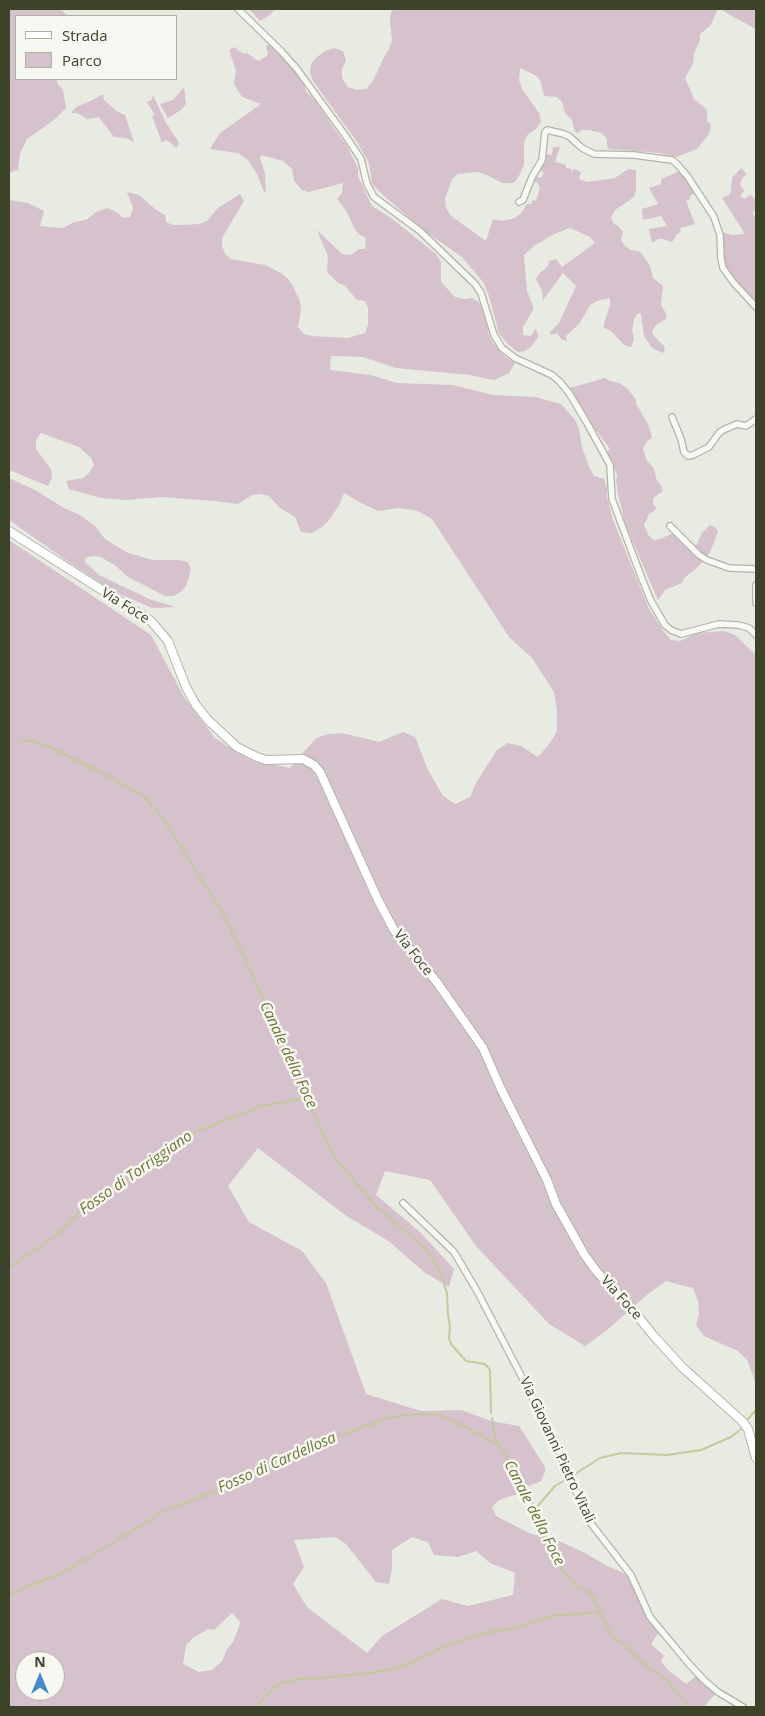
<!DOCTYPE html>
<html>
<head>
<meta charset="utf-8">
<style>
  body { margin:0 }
  #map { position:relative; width:765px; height:1716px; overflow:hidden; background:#e8ebe2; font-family:"Open Sans",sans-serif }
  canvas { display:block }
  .frame { position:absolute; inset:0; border:10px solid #3c4329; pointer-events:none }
  .legend { position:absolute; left:15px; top:15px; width:162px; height:65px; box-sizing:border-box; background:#f6f8f1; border:1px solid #acb0a1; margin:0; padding:6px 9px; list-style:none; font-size:15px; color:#3c4329 }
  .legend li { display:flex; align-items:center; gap:10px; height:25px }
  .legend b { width:25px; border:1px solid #acb0a1 }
  .north { position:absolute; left:15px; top:1651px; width:50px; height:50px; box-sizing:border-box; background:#f6f8f1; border:1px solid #acb0a1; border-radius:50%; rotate:0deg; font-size:14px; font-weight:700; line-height:20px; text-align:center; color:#3c4329 }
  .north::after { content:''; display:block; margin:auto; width:18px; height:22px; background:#438bd3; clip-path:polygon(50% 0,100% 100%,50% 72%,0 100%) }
</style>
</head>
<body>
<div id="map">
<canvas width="765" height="1716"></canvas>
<div class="frame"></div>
<ul class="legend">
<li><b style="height:6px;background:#fff"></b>Strada</li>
<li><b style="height:14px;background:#d5c2cd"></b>Parco</li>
</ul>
<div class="north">N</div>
</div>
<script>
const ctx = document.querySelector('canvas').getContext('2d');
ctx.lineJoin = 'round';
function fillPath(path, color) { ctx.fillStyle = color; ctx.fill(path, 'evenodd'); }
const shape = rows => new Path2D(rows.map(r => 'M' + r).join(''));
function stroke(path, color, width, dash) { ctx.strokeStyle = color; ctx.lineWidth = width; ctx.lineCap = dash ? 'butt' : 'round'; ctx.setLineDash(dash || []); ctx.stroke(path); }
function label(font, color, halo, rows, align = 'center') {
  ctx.font = font + ' "Open Sans",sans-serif'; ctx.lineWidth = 5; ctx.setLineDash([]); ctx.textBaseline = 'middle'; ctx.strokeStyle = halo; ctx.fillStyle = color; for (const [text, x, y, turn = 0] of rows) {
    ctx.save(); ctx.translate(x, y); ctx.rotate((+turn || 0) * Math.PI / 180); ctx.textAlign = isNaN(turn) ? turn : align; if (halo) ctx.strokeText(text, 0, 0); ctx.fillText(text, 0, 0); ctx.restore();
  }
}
fillPath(shape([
  [9,9,60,9,68,16,16,16,16,79,57,79,57,83,63,90,66,108,54,120,27,139,20,153,18,170,9,173],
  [249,9,275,9,270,15,260,21],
  [394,9,717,9,716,14,710,26,700,34,700,40,694,54,693,64,685,78,694,99,705,108,707,111,707,121,711,124,709,134,697,149,677,157,659,153,610,149,607,147,607,139,602,133,589,130,582,130,578,133,575,132,572,120,565,113,562,102,557,97,545,96,543,93,541,82,537,76,520,68,519,80,522,89,539,113,541,122,536,129,528,134,524,142,524,164,519,176,514,183,502,183,487,175,478,172,458,174,452,179,445,199,446,208,451,216,486,241,493,219,502,221,515,218,522,212,527,204,531,204,533,200,536,201,540,188,537,182,532,182,533,179,538,177,541,178,544,173,540,170,542,165,546,154,552,155,553,147,560,147,555,162,566,165,566,168,571,169,571,172,574,169,581,172,579,179,587,182,615,178,628,169,636,170,636,190,634,197,615,210,611,218,614,224,618,226,623,232,621,240,624,245,630,250,638,251,641,253,650,266,653,278,663,286,661,305,667,315,666,319,656,325,652,331,653,335,664,346,665,350,663,353,652,348,644,336,641,314,638,313,634,319,632,331,634,339,631,347,624,345,611,331,604,328,604,324,610,305,610,298,597,301,590,305,580,323,566,336,567,342,561,339,557,333,551,335,550,332,559,323,576,286,563,273,543,300,542,291,536,279,539,274,548,266,549,261,556,259,562,267,595,243,590,237,570,228,552,235,534,246,524,255,527,291,533,306,533,310,523,327,523,335,531,336,535,329,538,333,538,337,531,347,525,351,518,352,509,345,499,334,489,296,483,282,462,257,426,232,384,196,372,184,369,163,357,142,313,81,310,73,311,64,317,57,325,51,334,48,343,51,346,60,342,69,342,78,348,87,357,90,366,89,373,81,384,57,389,49,392,40,390,22,391,12],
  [721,9,756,9,756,29,728,14],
  [270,44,294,70,304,85,306,91,316,102,348,148,358,168,358,176,372,206,391,218,436,254,441,262,441,282,455,297,464,299,472,298,479,302,483,310,489,335,493,343,504,356,515,363,509,373,494,380,470,375,396,368,363,357,331,356,330,370,371,375,397,383,453,385,493,395,535,397,561,404,575,420,579,429,582,447,589,467,594,476,604,479,607,488,607,497,613,520,649,609,665,633,671,640,680,641,697,633,724,631,735,635,756,655,756,1383,747,1360,738,1351,704,1336,696,1325,699,1314,698,1301,693,1288,666,1281,648,1294,606,1331,585,1346,549,1324,476,1246,430,1180,385,1171,376,1195,420,1232,454,1269,449,1287,424,1272,390,1242,345,1215,258,1148,228,1186,249,1222,302,1251,326,1283,366,1394,421,1411,461,1410,491,1421,519,1426,545,1467,545,1472,541,1481,524,1488,517,1494,499,1500,492,1507,496,1516,531,1534,550,1537,585,1553,609,1567,622,1572,629,1577,651,1623,659,1632,651,1644,664,1656,661,1661,668,1670,686,1684,696,1676,715,1694,704,1707,9,1707,9,540,151,635,184,697,215,738,248,759,290,768,316,738,329,734,342,733,379,742,403,732,415,737,428,770,443,796,455,804,470,797,476,783,497,750,508,743,521,746,538,757,550,743,557,731,557,711,554,692,532,658,509,637,432,519,418,511,400,508,378,511,361,503,344,493,339,505,329,520,322,527,312,533,301,532,295,517,280,508,269,496,260,494,252,495,238,504,214,501,162,497,126,500,101,498,69,489,66,481,83,478,89,473,94,465,91,458,79,447,41,433,36,440,36,449,51,469,52,478,48,486,9,470,9,200,28,203,44,211,40,226,63,228,74,222,86,220,96,212,108,208,118,213,123,218,130,217,133,208,127,192,139,195,155,209,165,215,166,222,173,225,182,225,199,224,207,221,218,208,240,194,244,201,222,238,222,246,225,254,231,259,265,265,281,273,288,279,293,286,300,302,301,310,298,327,304,334,312,336,348,338,365,333,368,325,368,308,365,301,357,300,344,285,338,283,327,272,328,256,317,230,342,254,351,255,359,249,365,249,366,238,359,234,354,228,347,212,337,199,342,193,343,183,309,192,302,190,294,181,292,169,283,161,262,155,260,158,265,174,266,191,264,192,256,172,248,160,238,153,210,149,220,133,261,104,242,97,234,84,236,71,229,50,235,47,238,51,245,54,247,53,258,61,267,56,268,53,266,48,267,45],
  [335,1537,346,1544,376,1582,389,1584,392,1569,392,1550,412,1537,428,1542,434,1555,458,1557,476,1551,490,1563,515,1573,513,1595,468,1606,442,1599,382,1636,367,1653,307,1607,293,1584,304,1567,294,1540],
  [232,1613,240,1622,239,1627,233,1642,227,1649,222,1661,212,1670,199,1672,183,1664,186,1645,193,1638,208,1629,214,1630],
  [25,1661,55,1661,55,1691,25,1691],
  [184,87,186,104,181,110,168,118,160,104,173,100],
  [101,95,103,95,104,100,118,112,125,115,134,142,126,138,114,137,99,117,87,119,77,113,71,113,76,107,93,100],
  [152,96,154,97,166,123,178,141,179,144,176,148,170,142,165,140,162,143,152,116,155,115,147,102,152,100],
  [741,168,747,174,743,177,740,184,742,188,745,190,740,196,745,199,750,195,756,200,756,209,753,213,756,220,756,305,732,279,723,259,722,248,722,232,732,235,744,234,742,229,722,198,729,195,731,191,732,178],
  [680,171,695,193,690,196,690,199,686,201,695,224,680,228,681,232,677,234,672,242,663,239,658,239,652,243,649,229,666,226,666,224,661,216,643,220,642,209,658,204,649,188,661,184,661,179],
  [605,378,610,381,619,383,627,388,636,400,636,404,648,424,652,438,648,440,643,448,646,459,654,469,657,481,661,485,663,491,653,498,653,504,657,509,649,514,644,525,649,536,654,540,660,539,671,534,677,536,691,547,697,544,702,533,710,525,716,528,718,531,715,540,710,552,699,566,684,578,682,583,665,590,658,600,625,523,618,494,616,481,617,475,606,452,610,449,592,425,570,388],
  [9,478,35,490,64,508,80,515,94,525,105,539,128,553,153,560,179,560,188,562,191,570,186,586,181,592,173,596,165,596,128,577,116,566,101,557,93,556,85,558,85,562,99,575,149,599,176,607,152,608,113,591,70,563,9,520]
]), '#d5c2cd');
stroke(shape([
  [20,741,33,741,52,748,101,772,142,795,159,813,222,911,259,989,285,1053,335,1158,374,1204,426,1249,439,1269,447,1293,448,1315,450,1326,449,1338,451,1344,466,1361,485,1364,490,1370,491,1413],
  [9,1268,62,1231,80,1210,136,1173,164,1150,192,1133,262,1106,307,1098],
  [492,1418,495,1438,517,1474,533,1504,541,1528,560,1567,576,1586,586,1589,592,1596,610,1633,648,1667,665,1678,689,1707],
  [748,1419,756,1410],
  [575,1474,600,1458,621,1453,667,1455,701,1450,731,1437,741,1429],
  [535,1509,555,1486,565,1480],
  [9,1595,63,1572,113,1543,167,1509,202,1497,251,1477,311,1446,385,1419,398,1416,422,1414,441,1415,472,1430,499,1446],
  [255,1707,277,1685,293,1680,364,1674,392,1669,409,1664,450,1644,482,1634,514,1628,553,1616,600,1612]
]), '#c3cb9c', 2);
const street = shape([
  [238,9,281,51,297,69,345,135,361,159,367,184,374,197,420,231,475,284,481,293,494,335,502,348,515,358,552,375,560,382,569,393,587,423,610,465,612,499,642,579,651,601,665,625,671,630,681,634,719,624,738,625,749,628,756,635],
  [519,202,523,200,532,177,542,160,545,132,547,130,564,134,570,137,582,148,594,154,634,155,672,160,677,164,688,177,714,217,720,235,721,259,723,268,733,282,756,307],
  [672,417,681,439,684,452,688,456,693,455,709,447,719,433,723,430,737,424,746,426,756,419],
  [670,526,699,555,707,560,729,568,756,569],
  [756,585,756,603],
  [403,1203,454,1252,477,1291,552,1435,589,1521,631,1575,650,1617,689,1664,705,1681,718,1692,743,1707]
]);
const secondary = shape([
  [9,531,151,621,168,641,186,687,196,705,208,720,237,747,257,757,266,760,303,759,314,765,320,772,378,900,394,930,436,981,483,1048,501,1089,547,1180,556,1204,584,1254,597,1272,632,1309,653,1335,682,1367,742,1421,748,1429,756,1458]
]);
stroke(street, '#b1b5a7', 8);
stroke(secondary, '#b1b5a7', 10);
stroke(street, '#f7f9f5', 5.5);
stroke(secondary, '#fff', 8);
label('14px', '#3c4329', '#f6f8f1', [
  ["Via Foce",125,606,32],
  ["Via Foce",413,953,52],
  ["Via Foce",621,1298,48],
  ["Via Giovanni Pietro Vitali",557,1450,65]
]);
label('italic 15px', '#6a7832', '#f6f8f1', [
  ["Canale della Foce",288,1055,65],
  ["Fosso di Torriggiano",136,1173,-35],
  ["Fosso di Cardellosa",277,1463,-24],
  ["Canale della Foce",534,1513,63]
]);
</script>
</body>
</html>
